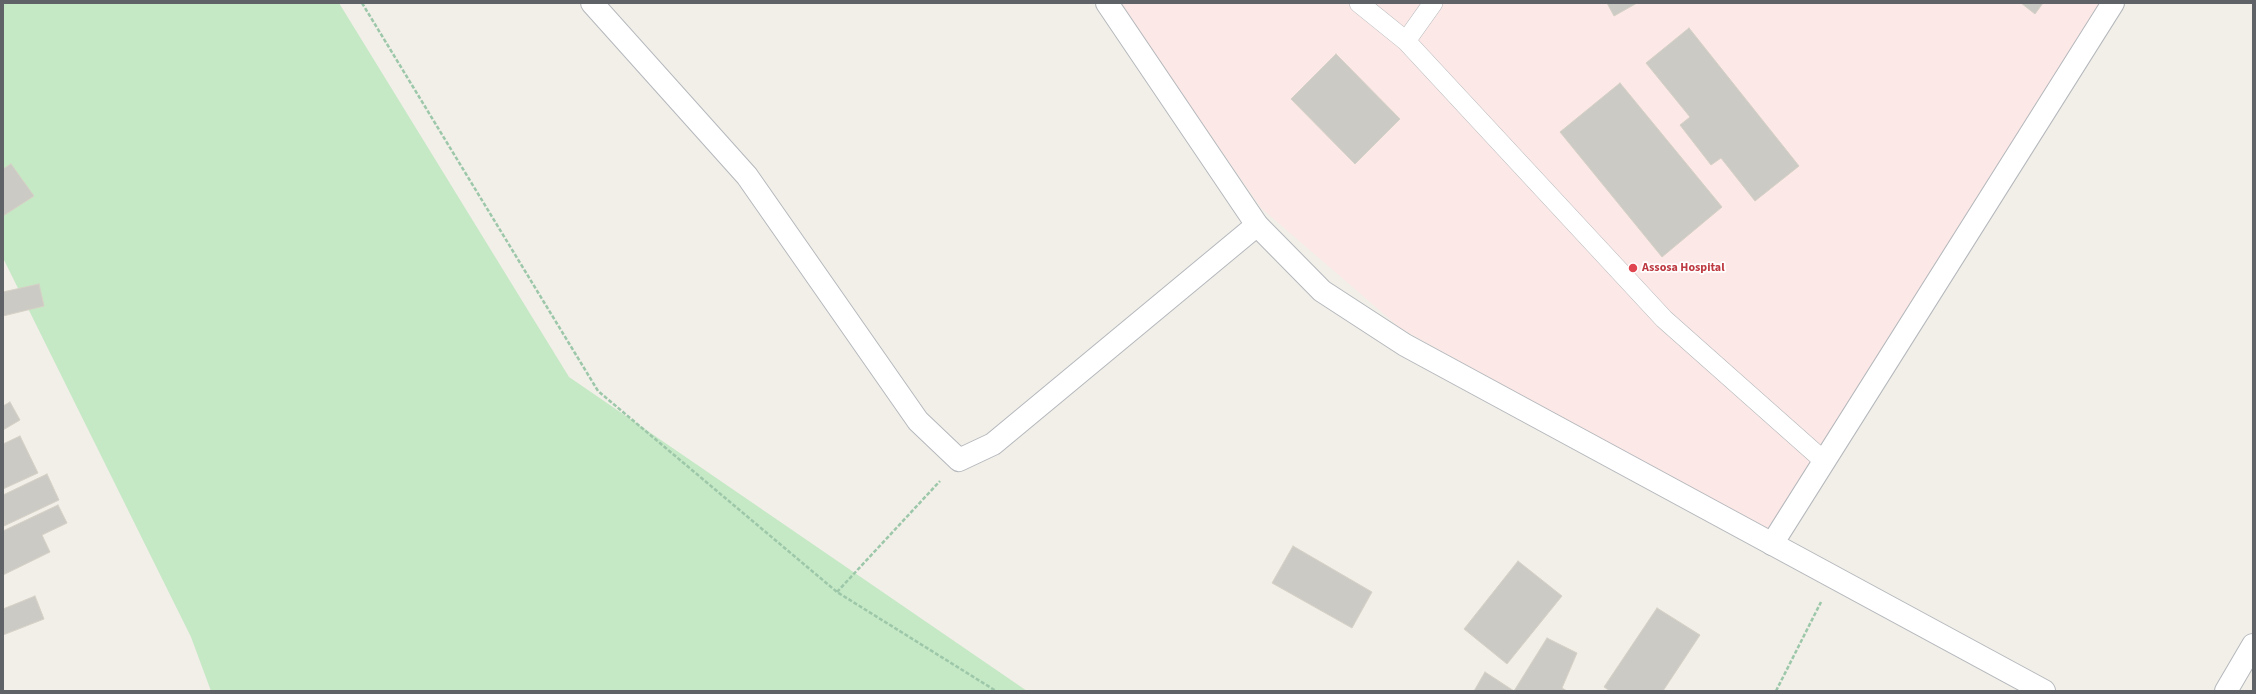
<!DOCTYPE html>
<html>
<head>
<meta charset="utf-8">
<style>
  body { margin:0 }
  #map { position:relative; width:2256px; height:694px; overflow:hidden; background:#f1efe8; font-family:"Source Sans 3",sans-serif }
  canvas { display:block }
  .frame { position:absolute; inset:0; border:4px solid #5f6368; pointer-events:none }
</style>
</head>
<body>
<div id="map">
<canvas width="2256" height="694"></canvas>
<div class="frame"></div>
</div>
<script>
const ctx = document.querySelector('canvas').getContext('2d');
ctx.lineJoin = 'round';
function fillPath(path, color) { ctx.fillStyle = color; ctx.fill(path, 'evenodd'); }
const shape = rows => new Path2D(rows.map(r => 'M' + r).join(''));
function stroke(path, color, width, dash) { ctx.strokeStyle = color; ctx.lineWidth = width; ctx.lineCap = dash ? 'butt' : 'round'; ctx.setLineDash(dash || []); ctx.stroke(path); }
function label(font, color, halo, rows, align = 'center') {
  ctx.font = font + ' "Source Sans 3",sans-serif'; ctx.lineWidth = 3.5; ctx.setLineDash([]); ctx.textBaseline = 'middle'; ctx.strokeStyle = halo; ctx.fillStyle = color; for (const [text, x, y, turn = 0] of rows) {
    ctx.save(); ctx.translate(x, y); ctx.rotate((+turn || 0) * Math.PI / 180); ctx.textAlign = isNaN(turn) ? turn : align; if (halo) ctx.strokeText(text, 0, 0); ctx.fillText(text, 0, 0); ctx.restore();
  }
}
fillPath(shape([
  [1119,3,2104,3,1768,532,1400,328,1261,208]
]), '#fce8e6');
fillPath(shape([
  [3,3,339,3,569,377,1027,691,211,691,191,637,3,258]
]), '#c5e8c5');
const building = shape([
  [1607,3,1637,3,1614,16,1607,3],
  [2021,3,2043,3,2035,14,2021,3],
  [1689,28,1799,166,1755,201,1721,158,1711,165,1680,125,1690,117,1646,63,1689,28],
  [1336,54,1400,119,1355,164,1291,99,1336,54],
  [1620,83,1722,207,1662,257,1560,132,1620,83],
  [11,164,34,196,3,216,3,169,11,164],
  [39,284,44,306,3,316,3,292,39,284],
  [10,402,20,420,3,430,3,406,10,402],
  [20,436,38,473,3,489,3,444,20,436],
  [47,474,59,500,4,526,3,495,47,474],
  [58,505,67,523,42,535,50,552,3,575,3,531,58,505],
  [1293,546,1372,592,1352,628,1272,583,1293,546],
  [1518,561,1562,596,1507,664,1464,629,1518,561],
  [35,596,44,619,3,635,3,609,35,596],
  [1657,608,1700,635,1663,691,1610,691,1604,687,1657,608],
  [1547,638,1577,653,1562,688,1567,691,1514,691,1547,638],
  [1485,672,1514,691,1474,691,1485,672]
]);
fillPath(building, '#cccac5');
stroke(building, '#d6d1c6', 1);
const service = shape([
  [1359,3,1406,41,1664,319,1824,461],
  [1406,41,1433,3]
]);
const minor = shape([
  [592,3,747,176,918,421,959,460,993,444,1257,225],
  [1772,544,2113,3],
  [2226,691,2253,645]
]);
const tertiary = shape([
  [1107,3,1257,225,1322,291,1405,345,2044,691]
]);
stroke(service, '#b5b8bc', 20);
stroke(minor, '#b5b8bc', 24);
stroke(tertiary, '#b5b8bc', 24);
stroke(shape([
  [362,3,598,391,837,592,996,691],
  [837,592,940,481],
  [1776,691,1821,602]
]), '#9cc7a9', 2.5, [4, 2]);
stroke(service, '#fff', 19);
stroke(minor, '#fff', 22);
stroke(tertiary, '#fff', 22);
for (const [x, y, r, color] of [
  [1633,268,5,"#e0444e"]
]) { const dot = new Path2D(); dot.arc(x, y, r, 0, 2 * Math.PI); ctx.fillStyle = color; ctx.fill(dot); stroke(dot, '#fff', 1.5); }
label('bold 12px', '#be3a42', '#fff', [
  ["Assosa Hospital",1642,268]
], 'left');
</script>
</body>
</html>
